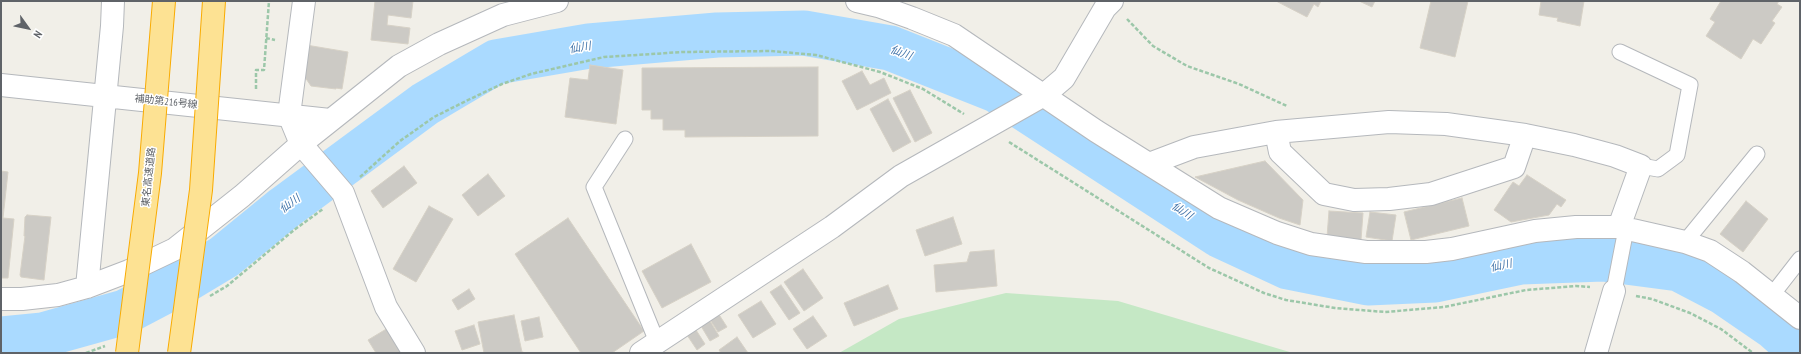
<!DOCTYPE html>
<html>
<head>
<meta charset="utf-8">
<style>
  body { margin:0 }
  #map { position:relative; width:1801px; height:354px; overflow:hidden; background:#f1efe8; font-family:"PT Sans Narrow",sans-serif }
  canvas { display:block }
  .frame { position:absolute; inset:0; border:2px solid #5f6368; pointer-events:none }
  .north { position:absolute; left:8px; top:8px; width:40px; height:40px; -webkit-text-stroke:3px #fff; paint-order:stroke; rotate:123deg; font-size:11px; font-weight:700; line-height:16px; text-align:center; color:#5f6368 }
  .north::after { content:''; display:block; margin:auto; width:14px; height:18px; background:#5f6368; clip-path:polygon(50% 0,100% 100%,50% 72%,0 100%) }
</style>
</head>
<body>
<div id="map">
<canvas width="1801" height="354"></canvas>
<div class="frame"></div>
<div class="north">N</div>
</div>
<script>
const ctx = document.querySelector('canvas').getContext('2d');
ctx.lineJoin = 'round';
function fillPath(path, color) { ctx.fillStyle = color; ctx.fill(path, 'evenodd'); }
const shape = rows => new Path2D(rows.map(r => 'M' + r).join(''));
function stroke(path, color, width, dash) { ctx.strokeStyle = color; ctx.lineWidth = width; ctx.lineCap = dash ? 'butt' : 'round'; ctx.setLineDash(dash || []); ctx.stroke(path); }
function label(font, color, halo, rows, align = 'center') {
  ctx.font = font + ' "PT Sans Narrow","Noto Sans JP",sans-serif'; ctx.lineWidth = 3; ctx.setLineDash([]); ctx.textBaseline = 'middle'; ctx.strokeStyle = halo; ctx.fillStyle = color; for (const [text, x, y, turn = 0] of rows) {
    ctx.save(); ctx.translate(x, y); ctx.rotate((+turn || 0) * Math.PI / 180); ctx.textAlign = isNaN(turn) ? turn : align; if (halo) ctx.strokeText(text, 0, 0); ctx.fillText(text, 0, 0); ctx.restore();
  }
}
fillPath(shape([
  [1006,293,1118,301,1293,353,839,353,899,319]
]), '#c5e8c5');
stroke(shape([
  [1,339,43,335,125,312,184,281,224,257,284,208,425,104,496,62,589,46,717,35,804,33,890,48,996,90,1219,235,1288,267,1368,283,1435,280,1521,262,1603,259,1679,269,1723,292,1774,327,1800,350]
]), '#aadaff', 45);
const building = shape([
  [375,1,413,1,411,18,388,15,387,25,410,28,408,44,371,40,375,1],
  [1276,1,1321,1,1318,7,1314,4,1307,17,1276,1],
  [1359,1,1375,1,1372,7,1359,1],
  [1431,1,1468,1,1455,57,1420,48,1431,1],
  [1541,1,1584,1,1580,26,1557,21,1558,18,1539,15,1541,1],
  [1721,1,1779,1,1777,4,1782,7,1772,21,1775,23,1761,44,1753,39,1741,59,1706,36,1715,22,1710,19,1721,1],
  [306,45,348,52,342,89,336,88,336,89,311,86,302,73,306,45],
  [590,65,623,70,616,124,565,117,570,78,588,80,590,65],
  [818,67,818,136,685,137,685,130,663,130,663,119,651,119,651,110,642,110,642,68,818,67],
  [862,71,870,85,884,78,891,93,857,110,842,81,862,71],
  [910,90,932,133,915,142,893,98,910,90],
  [888,99,911,142,893,152,870,109,888,99],
  [1265,161,1303,200,1300,225,1279,218,1238,200,1195,177,1265,161],
  [404,166,417,183,383,208,371,191,404,166],
  [1,171,8,172,3,218,14,219,8,278,1,278,1,171],
  [488,174,505,196,478,216,462,195,488,174],
  [1527,175,1566,200,1561,207,1557,204,1549,215,1511,222,1494,210,1513,182,1519,186,1527,175],
  [1462,198,1469,226,1411,240,1404,212,1462,198],
  [1746,201,1768,219,1743,252,1720,234,1746,201],
  [429,206,453,219,416,282,393,269,429,206],
  [1329,211,1363,213,1361,240,1327,237,1329,211],
  [1370,212,1396,215,1392,241,1366,237,1370,212],
  [27,215,51,217,44,280,21,277,20,275,25,236,24,236,25,217,27,215],
  [953,217,962,244,925,256,916,230,953,217],
  [568,218,644,331,612,353,581,353,515,254,568,218],
  [691,244,711,282,662,308,642,271,691,244],
  [994,250,997,286,936,292,934,265,967,262,970,252,994,250],
  [803,269,823,298,804,311,784,282,803,269],
  [781,285,800,313,789,320,770,292,781,285],
  [888,285,898,309,854,326,844,303,888,285],
  [469,289,475,299,458,310,452,300,469,289],
  [761,301,776,324,753,338,738,315,761,301],
  [718,313,727,327,718,332,709,318,718,313],
  [514,315,522,352,526,353,484,353,478,322,514,315],
  [813,316,827,336,807,349,793,329,813,316],
  [539,317,543,337,525,341,521,321,539,317],
  [710,321,719,336,710,341,701,326,710,321],
  [474,325,480,344,462,350,455,331,474,325],
  [388,328,402,352,401,353,376,353,368,340,388,328],
  [696,330,705,344,697,350,687,335,696,330],
  [737,337,748,353,721,353,719,350,737,337]
]);
fillPath(building, '#cccac5');
stroke(building, '#d6d1c6', 1);
const service = shape([
  [1620,52,1690,85,1677,155,1658,169,1641,166],
  [625,139,594,187,657,342],
  [1685,242,1757,154],
  [1614,291,1626,229],
  [1772,295,1800,259]
]);
const minor = shape([
  [304,1,289,115,301,144,343,193,386,307,414,353],
  [857,1,878,6,912,18,954,35,1096,131,1219,208,1277,233,1311,244,1366,252,1426,252,1452,249,1535,231,1576,227,1619,227,1685,242,1710,251,1742,272,1800,318],
  [1,85,330,120],
  [1276,132,1280,152,1324,194,1354,200,1389,199,1431,194,1514,167,1525,135],
  [1149,164,1194,147,1276,132,1389,122,1446,124,1525,135,1574,145,1615,156,1641,166,1619,227],
  [87,287,112,26,113,1],
  [1,299,22,299,58,295,87,287,129,271,175,249,242,196,301,144,399,66,439,44,503,15,557,1],
  [641,353,832,227,901,176,1044,95,1064,78,1105,8,1112,1],
  [1596,353,1614,291]
]);
stroke(service, '#b5b8bc', 17);
stroke(minor, '#b5b8bc', 24);
stroke(shape([
  [1127,19,1153,46,1187,66,1239,84,1287,106],
  [266,38,275,40],
  [256,89,256,70,264,70,269,1],
  [1009,142,1209,268,1264,293,1286,300,1335,308,1385,312,1444,307,1526,290,1576,286,1590,287],
  [360,177,400,141,434,117,470,99,502,84,531,74,604,57,683,52,771,51,816,55,880,72,923,89,964,114],
  [210,296,227,286,294,230,323,209],
  [1636,296,1652,299,1690,313,1721,329,1753,353],
  [86,353,105,346]
]), '#9cc7a9', 2.5, [4, 2]);
stroke(service, '#fff', 15);
stroke(minor, '#fff', 22);
const motorwayBridge = shape([
  [127,353,150,173,164,1],
  [179,353,201,190,214,1]
]);
stroke(motorwayBridge, '#f9ab00', 24, []);
stroke(motorwayBridge, '#fde293', 22);
label('10px', '#5f6368', '#fff', [
  ["補助第216号線",166,102,6],
  ["東名高速道路",149,177,-84]
]);
label('italic 11px', '#4174aa', '#fff', [
  ["仙川",580,48,-9],
  ["仙川",901,53,20],
  ["仙川",290,204,-37],
  ["仙川",1182,211,33],
  ["仙川",1501,266,-12]
]);
</script>
</body>
</html>
